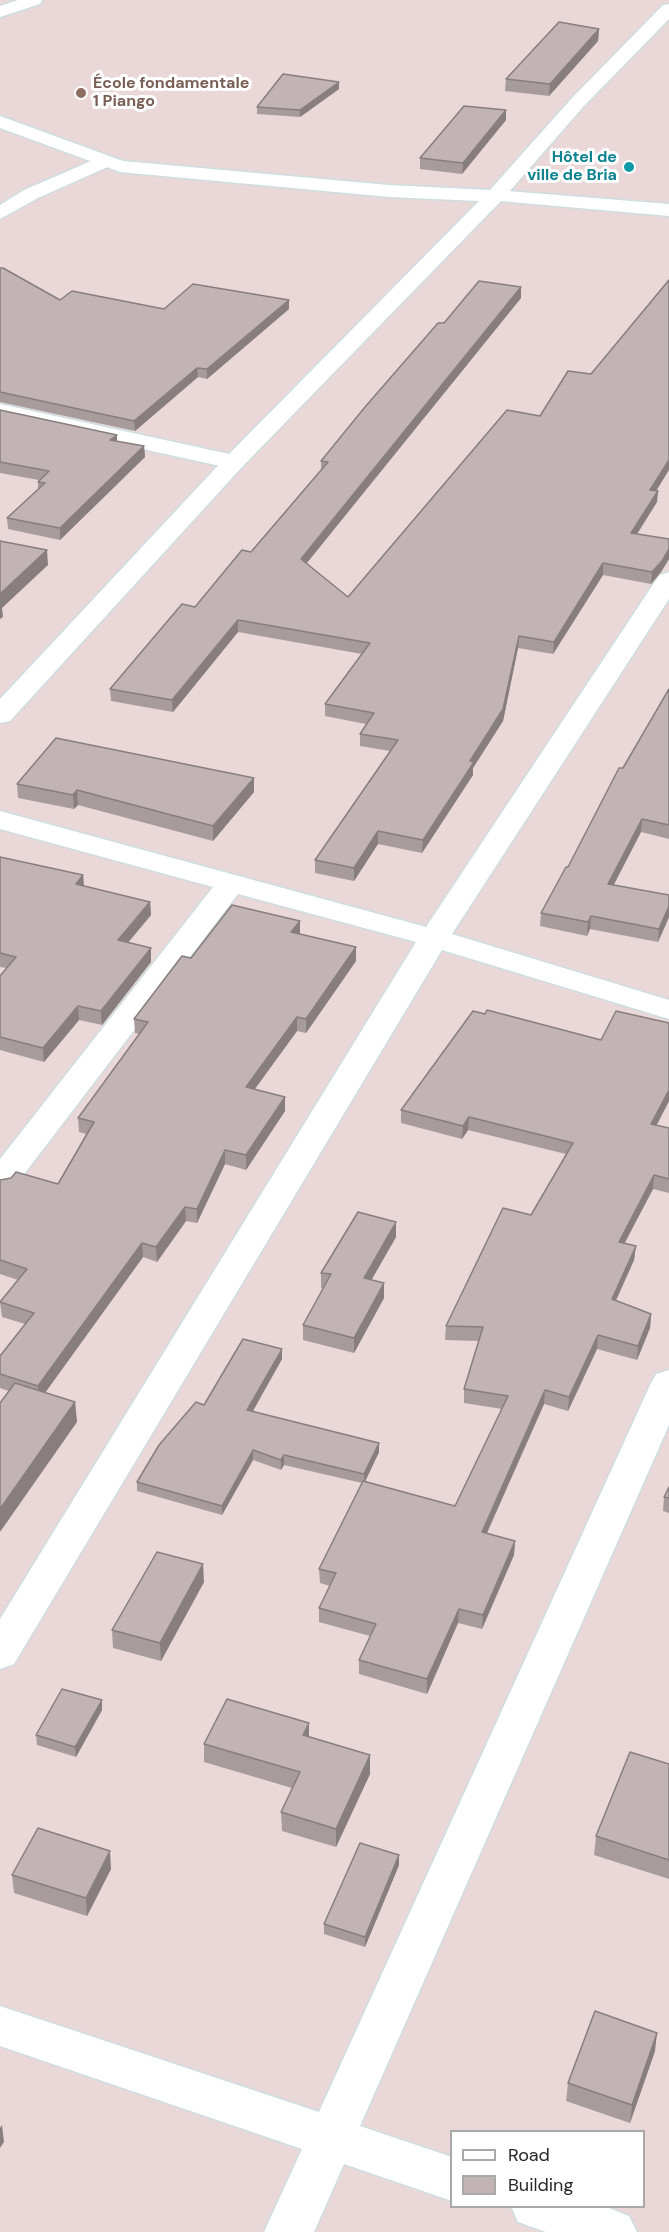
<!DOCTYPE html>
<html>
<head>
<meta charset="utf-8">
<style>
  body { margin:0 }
  #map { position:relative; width:669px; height:2232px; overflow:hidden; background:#ead8d9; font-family:"DM Sans",sans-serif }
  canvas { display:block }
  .legend { position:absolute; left:450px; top:2130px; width:195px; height:78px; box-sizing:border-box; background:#fff; border:2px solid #a9a9a9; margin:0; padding:8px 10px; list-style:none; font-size:18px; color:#272727 }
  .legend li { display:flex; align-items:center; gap:12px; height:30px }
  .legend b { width:30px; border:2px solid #a9a9a9 }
</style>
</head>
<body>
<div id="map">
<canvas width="669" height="2232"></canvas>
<ul class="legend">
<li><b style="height:8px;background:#fff"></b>Road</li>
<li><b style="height:16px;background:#c2b4b4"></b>Building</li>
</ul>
</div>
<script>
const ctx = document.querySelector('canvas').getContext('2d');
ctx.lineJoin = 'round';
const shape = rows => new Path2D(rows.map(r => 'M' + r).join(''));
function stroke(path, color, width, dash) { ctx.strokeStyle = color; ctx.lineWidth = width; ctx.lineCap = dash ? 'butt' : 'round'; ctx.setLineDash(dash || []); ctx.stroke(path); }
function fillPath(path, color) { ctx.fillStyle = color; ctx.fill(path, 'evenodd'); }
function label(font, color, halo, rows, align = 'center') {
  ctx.font = font + ' "DM Sans",sans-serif'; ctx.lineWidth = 6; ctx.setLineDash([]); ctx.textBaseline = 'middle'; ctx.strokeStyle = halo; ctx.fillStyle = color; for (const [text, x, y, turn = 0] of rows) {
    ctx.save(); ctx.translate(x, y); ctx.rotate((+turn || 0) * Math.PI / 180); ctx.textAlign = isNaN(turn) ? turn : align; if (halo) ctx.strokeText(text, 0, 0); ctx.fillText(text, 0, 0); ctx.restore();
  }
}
const street = shape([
  [18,0,42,0,40,4,0,17,0,6,18,0],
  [105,155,115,161,112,165,38,198,0,219,0,205,24,190,105,155],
  [495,190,669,204,669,216,488,200,485,196,495,190],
  [0,404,234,455,242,457,246,462,242,467,234,469,0,418,0,404],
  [669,572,669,599,452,934,669,1000,669,1019,442,950,14,1664,0,1669,0,1619,416,942,238,894,12,1190,0,1193,0,1159,213,887,0,829,0,811,426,927,656,580,660,575,669,572],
  [669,1370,669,1425,360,2126,452,2157,452,2201,344,2164,314,2232,264,2232,302,2149,0,2046,0,2006,319,2112,651,1383,656,1374,669,1370],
  [511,2206,604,2206,629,2216,637,2232,546,2232,518,2222,511,2206]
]);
const secondary = shape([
  [669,4,669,19,583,107,502,200,242,467,10,721,0,723,0,699,226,457,479,201,389,197,120,172,0,128,0,116,123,161,389,185,490,190,571,99,663,5,669,4]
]);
stroke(street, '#cddde0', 3);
stroke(secondary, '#cddde0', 3);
fillPath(street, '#fff');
fillPath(secondary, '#fff');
fillPath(shape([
  [599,29,598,41,549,96,505,91,506,79],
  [339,89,300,117,257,114,257,107],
  [506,120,462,174,420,169,420,158],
  [0,268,60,300,164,309,289,300,289,309,207,379,198,377,135,431,0,402],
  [521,287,521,298,307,563,348,597,656,490,658,491,657,502,637,534,669,539,669,559,661,572,651,584,603,575,553,654,518,648,503,721,473,768,473,775,422,853,378,844,354,881,315,873,315,860,390,751,360,746,360,734,366,724,325,716,325,704,362,654,238,632,173,712,111,701,110,689,251,552,321,470,321,461,444,323],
  [0,410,117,435,117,442,144,446,145,457,60,540,8,529,7,518,38,489,38,482,39,480,0,473],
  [669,689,669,839,641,832,613,885,669,906,669,917,658,942,590,929,587,936,540,926,541,913,568,867],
  [17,784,254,792,213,841,78,805,74,809,18,798],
  [0,857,83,875,84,886,150,902,151,915,128,943,151,962,102,1025,79,1020,44,1062,0,1050,0,976,7,968,0,967],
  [300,921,300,934,356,961,306,1033,297,1031,255,1089,285,1097,285,1111,246,1170,225,1164,197,1223,186,1221,157,1262,143,1257,45,1393,75,1402,77,1422,9,1391,0,1388,0,1356,25,1324,2,1317,0,1302,18,1280,0,1274,0,1180,58,1184,86,1134,79,1132,78,1118,140,1034,135,1033,134,1019,191,958],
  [485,1014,601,1040,669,1023,669,1101,657,1125,669,1128,669,1193,653,1189,624,1243,636,1246,634,1260,616,1301,651,1314,650,1328,637,1360,597,1349,568,1411,544,1404,487,1533,515,1541,514,1555,482,1629,458,1623,427,1694,359,1674,359,1660,370,1636,319,1622,319,1608,330,1586,320,1583,319,1569,362,1483,284,1465,281,1470,253,1460,222,1515,137,1491,137,1482,204,1405,282,1359,252,1411,379,1452,365,1481,455,1506,502,1409,464,1403,464,1389,479,1341,445,1340,446,1326,531,1215,566,1154,468,1130,462,1139,401,1123,401,1110],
  [396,1222,396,1237,371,1280,384,1298,354,1353,303,1340,303,1325,323,1288,321,1288,321,1273],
  [669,1487,669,1513,663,1511,664,1497],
  [204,1582,161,1661,113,1648,112,1630],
  [102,1710,76,1757,37,1745,36,1735],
  [309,1723,309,1737,370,1774,336,1847,282,1831,281,1812,292,1788,204,1762,204,1744],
  [669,1764,669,1879,594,1855,596,1836],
  [399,1865,365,1947,324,1934,324,1924],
  [111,1869,87,1916,14,1893,12,1875],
  [655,2051,630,2123,566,2101,568,2083]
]), '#a79b9b');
fillPath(shape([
  [599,29,598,41,549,96,550,84],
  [339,82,339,89,300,117,300,110],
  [506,110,506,120,462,174,463,163],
  [521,287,521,298,301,570,301,559],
  [289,300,289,309,207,379,207,369],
  [197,368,198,377,135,431,134,421],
  [117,435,117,446,110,440],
  [144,446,145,457,60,540,60,528],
  [669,460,669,470,650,501,650,490],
  [658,491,657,502,630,545,631,533],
  [669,549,669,559,661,572,651,584,652,572],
  [47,550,48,565,2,608,3,617,0,619,0,594],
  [603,563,603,575,553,654,554,642],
  [238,620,238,632,173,712,172,700],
  [519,636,518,648,503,721,473,768,473,775,422,853,423,840,470,761],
  [254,778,254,792,213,841,213,826],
  [77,790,78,805,74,809,73,795],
  [642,819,641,832,607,898,608,884],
  [378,831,378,844,354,881,354,868],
  [83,875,84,888,76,884],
  [150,902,151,915,118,954,118,940],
  [669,906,669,917,658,942,659,929],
  [591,916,590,929,587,936,588,922],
  [300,921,300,934,291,932],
  [356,947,356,961,306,1033,306,1019],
  [151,948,151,962,102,1025,101,1011],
  [78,1006,79,1020,44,1062,43,1048],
  [297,1017,297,1031,246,1101,246,1087],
  [669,1090,669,1101,650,1137,651,1124],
  [285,1097,285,1111,246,1170,246,1155],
  [469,1117,468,1130,462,1139,463,1126],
  [225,1150,225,1164,197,1223,197,1209],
  [654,1175,653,1189,618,1256,619,1242],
  [185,1207,186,1221,157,1262,156,1247],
  [396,1222,396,1237,364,1293,364,1278],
  [142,1243,143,1257,39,1401,38,1386],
  [636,1246,634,1260,610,1313,612,1299],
  [384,1283,384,1298,354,1353,354,1338],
  [651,1314,650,1328,637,1360,638,1346],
  [598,1335,597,1349,568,1411,569,1397],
  [282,1349,282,1359,248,1420,247,1410],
  [545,1390,544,1404,481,1546,482,1532],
  [75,1402,77,1422,0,1532,0,1509],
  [379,1443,379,1452,364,1484,364,1474],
  [253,1450,253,1460,222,1515,222,1506],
  [284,1455,284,1465,281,1470,281,1460],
  [515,1541,514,1555,482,1629,483,1615],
  [203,1564,204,1582,161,1661,160,1643],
  [459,1609,458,1623,427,1694,427,1679],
  [102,1700,102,1710,76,1757,75,1747],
  [309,1723,309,1741,303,1735],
  [370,1755,370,1774,336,1847,336,1829],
  [110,1851,111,1869,87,1916,86,1898],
  [399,1855,399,1865,365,1947,365,1937],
  [657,2033,655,2051,630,2123,632,2105],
  [2,2125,4,2142,0,2148,0,2128]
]), '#887e7e');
const building = shape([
  [559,22,599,29,550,84,506,79,559,22],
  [283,74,339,82,300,110,257,107,283,74],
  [464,106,506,110,463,163,420,158,464,106],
  [0,268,3,268,60,300,72,291,164,309,193,284,289,300,207,369,197,368,134,421,0,392,0,268],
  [669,280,669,460,650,490,658,491,631,533,669,539,669,549,662,561,652,572,603,563,554,642,519,636,503,709,470,761,474,762,423,840,378,831,354,868,315,860,398,740,360,734,374,713,325,704,370,643,238,620,172,700,110,689,182,604,195,607,242,550,251,552,328,462,321,461,365,407,438,323,444,323,479,281,521,287,301,559,348,597,507,410,540,416,568,371,591,374,669,280],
  [0,410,117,435,110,440,144,446,60,528,7,518,45,483,38,482,49,471,0,462,0,410],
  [0,541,47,550,0,594,0,541],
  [669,689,669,825,642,819,608,884,669,895,669,906,659,929,591,916,588,922,541,913,566,867,568,867,619,768,623,768,669,689],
  [56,738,254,778,213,826,77,790,73,795,17,784,56,738],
  [0,857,83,875,76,884,150,902,118,940,151,948,101,1011,78,1006,43,1048,0,1037,0,976,16,957,0,953,0,857],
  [232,905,300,921,291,932,356,947,306,1019,297,1017,246,1087,285,1097,246,1155,225,1150,197,1209,185,1207,156,1247,142,1243,38,1386,0,1374,0,1356,34,1313,0,1302,27,1269,0,1260,0,1180,11,1178,16,1172,58,1184,94,1122,78,1118,148,1022,134,1019,182,956,191,958,232,905],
  [487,1010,601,1040,616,1011,669,1023,669,1090,651,1124,669,1128,669,1179,654,1175,619,1242,636,1246,612,1299,651,1314,638,1346,598,1335,569,1397,545,1390,482,1532,515,1541,483,1615,459,1609,427,1679,359,1660,376,1624,319,1608,336,1573,319,1569,363,1481,455,1506,508,1396,464,1389,483,1327,446,1326,503,1208,531,1215,573,1143,469,1117,463,1126,401,1110,473,1011,485,1014,487,1010],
  [358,1212,396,1222,364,1278,384,1283,354,1338,303,1325,331,1274,321,1273,358,1212],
  [243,1339,282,1349,247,1410,379,1443,364,1474,284,1455,281,1460,253,1450,222,1506,137,1482,159,1445,196,1402,204,1405,243,1339],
  [15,1383,75,1402,0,1509,0,1403,15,1383],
  [669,1487,669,1498,664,1497,669,1487],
  [157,1552,203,1564,160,1643,112,1630,157,1552],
  [62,1689,102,1700,75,1747,36,1735,62,1689],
  [227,1699,309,1723,303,1735,370,1755,336,1829,281,1812,300,1772,204,1744,227,1699],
  [630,1752,669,1764,669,1860,596,1836,630,1752],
  [38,1828,110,1851,86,1898,12,1875,38,1828],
  [360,1843,399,1855,365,1937,324,1924,360,1843],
  [595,2011,657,2033,632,2105,568,2083,595,2011]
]);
fillPath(building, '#c2b4b4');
stroke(building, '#887e7e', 1.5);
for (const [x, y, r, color] of [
  [81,93,6,"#8d6e63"],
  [629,167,6,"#0f9aa8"]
]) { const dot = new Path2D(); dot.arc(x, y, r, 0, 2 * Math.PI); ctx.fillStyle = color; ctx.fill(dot); stroke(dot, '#fff', 2); }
label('bold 16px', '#785e54', '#fff', [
  ["École fondamentale",93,84],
  ["1 Piango",93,102]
], 'left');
label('bold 16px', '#0d838f', '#fff', [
  ["Hôtel de",617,158],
  ["ville de Bria",617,176]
], 'right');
</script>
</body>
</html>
